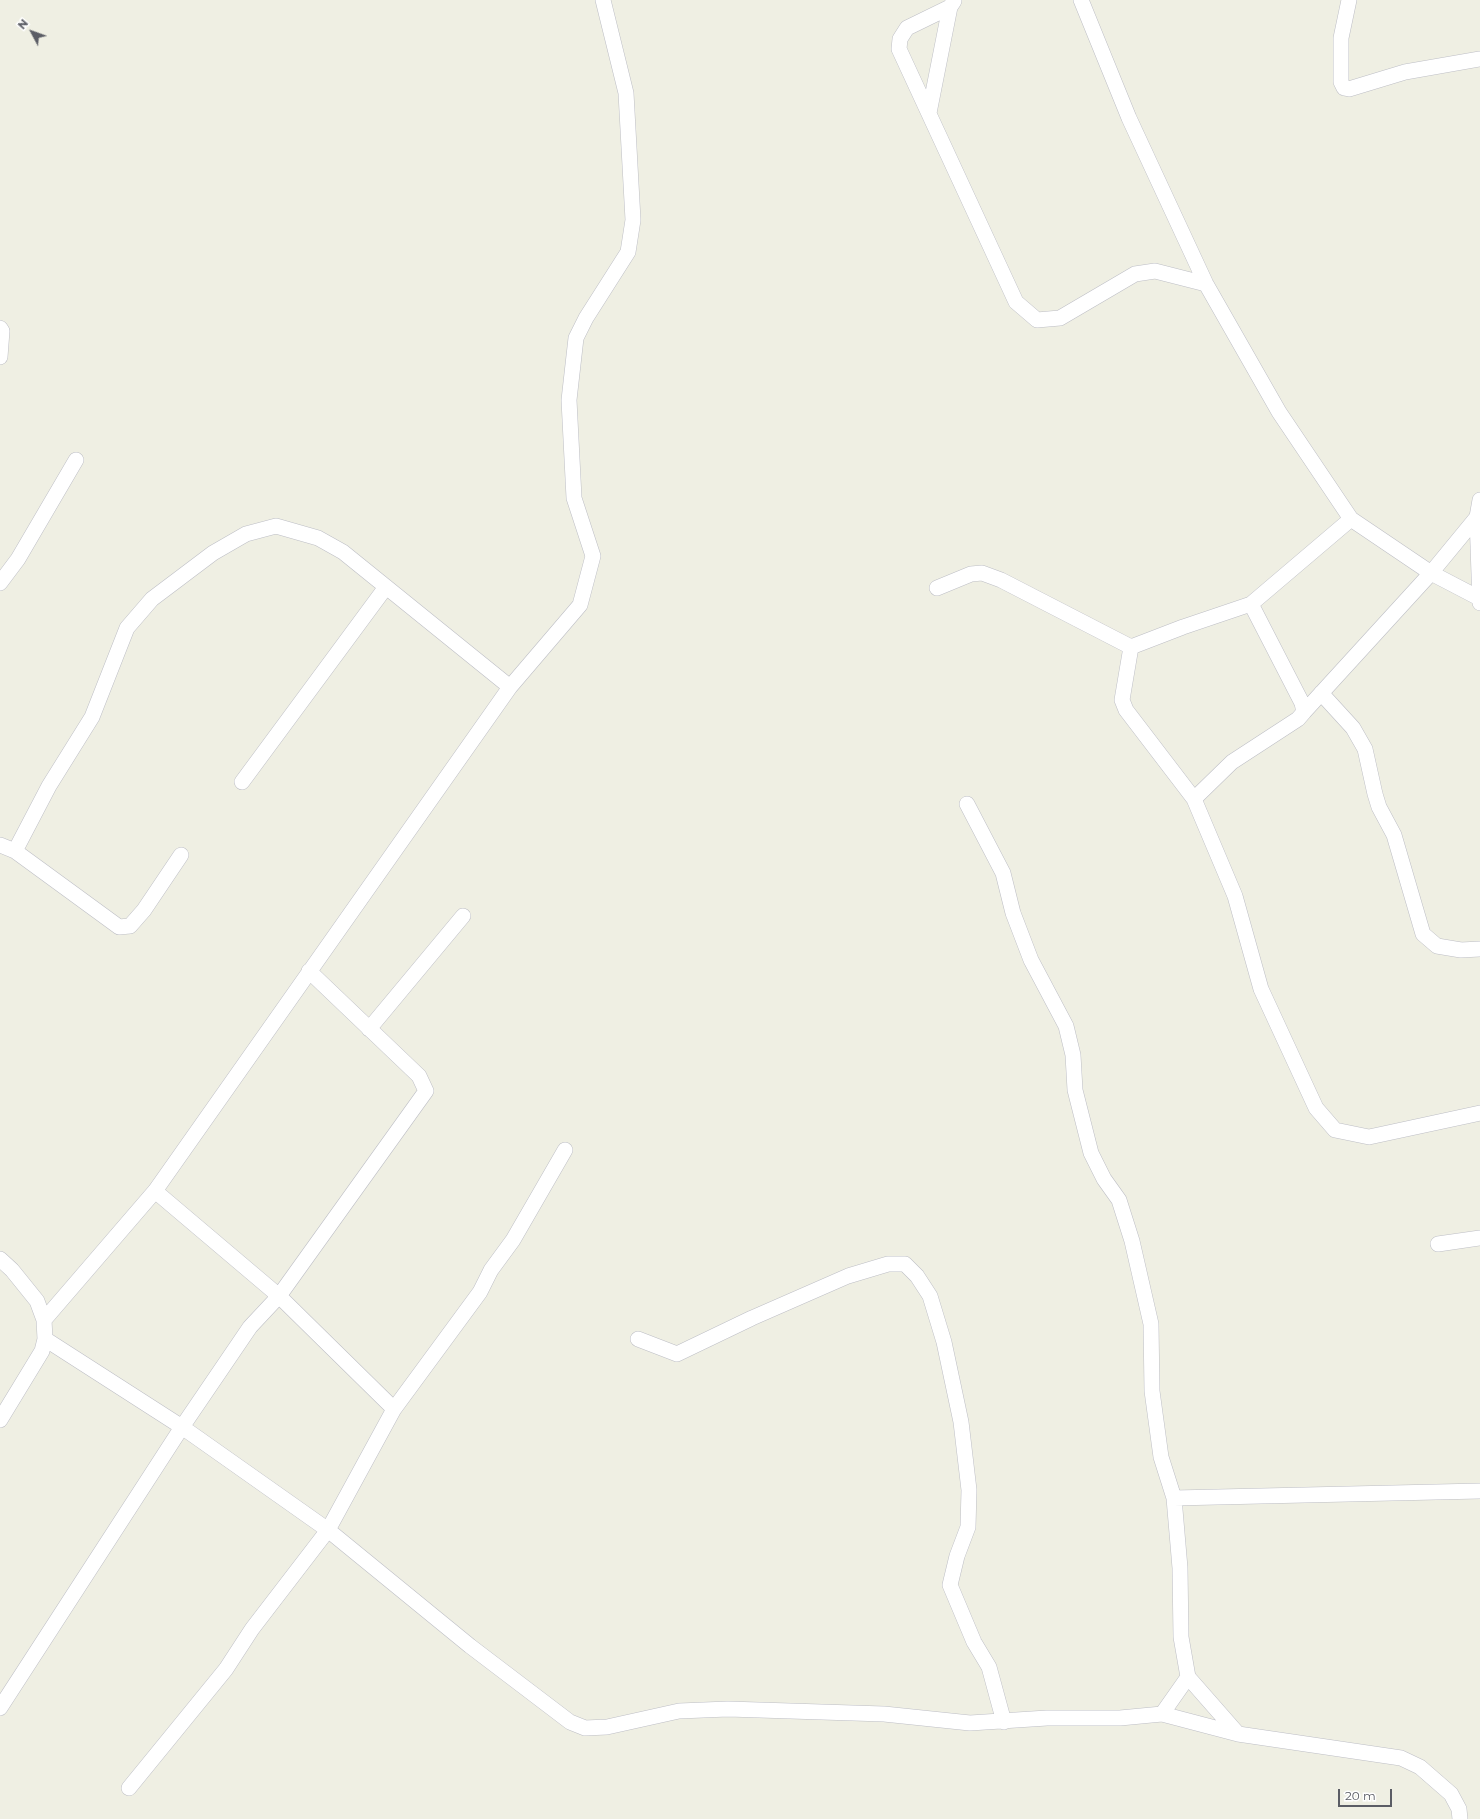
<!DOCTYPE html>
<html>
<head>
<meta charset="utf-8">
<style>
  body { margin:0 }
  #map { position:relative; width:1480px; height:1819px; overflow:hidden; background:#efefe3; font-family:Montserrat,sans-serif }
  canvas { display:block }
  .north { position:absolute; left:12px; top:12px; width:40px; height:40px; -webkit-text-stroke:3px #fff; paint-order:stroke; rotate:311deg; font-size:11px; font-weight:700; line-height:16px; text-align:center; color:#5b5d65 }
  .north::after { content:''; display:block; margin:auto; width:14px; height:18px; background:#5b5d65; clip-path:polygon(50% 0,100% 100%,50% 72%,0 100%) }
  .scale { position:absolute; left:1338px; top:1789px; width:54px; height:18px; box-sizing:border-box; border:2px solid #5b5d65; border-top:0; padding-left:5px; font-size:12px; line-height:14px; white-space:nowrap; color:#5b5d65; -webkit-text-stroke:3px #fff; paint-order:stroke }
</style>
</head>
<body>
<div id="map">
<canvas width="1480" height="1819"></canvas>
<div class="north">N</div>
<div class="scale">20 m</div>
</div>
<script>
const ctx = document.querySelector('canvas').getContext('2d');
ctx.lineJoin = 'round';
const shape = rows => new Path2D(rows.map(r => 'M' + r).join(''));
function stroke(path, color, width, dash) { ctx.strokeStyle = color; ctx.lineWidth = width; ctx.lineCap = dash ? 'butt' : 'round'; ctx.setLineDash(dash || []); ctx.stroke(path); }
const minor = shape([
  [1081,0,1129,118,1206,284,1279,412,1351,519],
  [1349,0,1341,38,1341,82,1344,88,1349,89,1405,72,1480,59],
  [950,7,907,28,900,39,899,49,1016,302,1037,320,1060,318,1135,274,1155,271,1206,284],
  [929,113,950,7,954,1],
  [0,328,2,331,0,357],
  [1480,500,1477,517,1480,603],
  [0,583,18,559,76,460],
  [937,588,971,574,982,573,1001,580,1131,647],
  [1479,598,1431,573,1351,519,1251,604,1183,627,1131,647,1122,700,1126,710,1194,799,1235,896,1261,989,1316,1108,1335,1130,1369,1137,1480,1113],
  [1321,693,1353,728,1365,749,1375,794,1379,807,1394,835,1423,934,1437,946,1461,950,1480,949],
  [1304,712,1431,573,1477,517],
  [242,782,386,587],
  [1194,799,1232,762,1298,719,1304,712,1302,703,1251,604],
  [967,804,1003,873,1013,913,1031,960,1066,1026,1073,1055,1075,1090,1091,1153,1104,1179,1119,1200,1132,1241,1151,1324,1152,1391,1161,1457,1174,1498,1180,1568,1181,1637,1188,1677,1238,1734,1401,1758,1420,1767,1451,1794,1459,1809,1460,1819],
  [0,845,15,851,119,927,130,926,144,910,181,855],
  [15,851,49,786,92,717,127,628,152,599,213,553,246,534,276,526,318,538,343,552,510,687],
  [369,1029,463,916],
  [155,1191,279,1296,394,1409,480,1292,491,1270,513,1240,565,1150],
  [1438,1244,1480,1238],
  [0,1259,12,1270,37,1301,44,1320,45,1339,42,1351,0,1420],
  [44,1320,155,1191,510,687,580,605,593,556,574,498,569,400,576,338,586,318,628,252,633,220,626,93,603,0],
  [45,1339,182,1427,328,1530,470,1646,570,1722,585,1728,607,1727,679,1711,728,1709,884,1714,970,1723,1047,1718,1120,1718,1162,1714,1238,1734],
  [638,1339,677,1354,752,1318,848,1276,888,1264,905,1264,917,1276,930,1296,944,1342,961,1422,969,1490,968,1527,957,1556,950,1585,974,1642,989,1667,1004,1722],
  [1174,1498,1480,1491],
  [0,1708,182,1427,250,1327,279,1296,426,1091,419,1076,309,971],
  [1162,1714,1188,1677],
  [129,1788,226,1669,252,1629,328,1530,394,1409]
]);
stroke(minor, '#bdbec5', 16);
stroke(minor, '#fff', 15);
</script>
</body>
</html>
